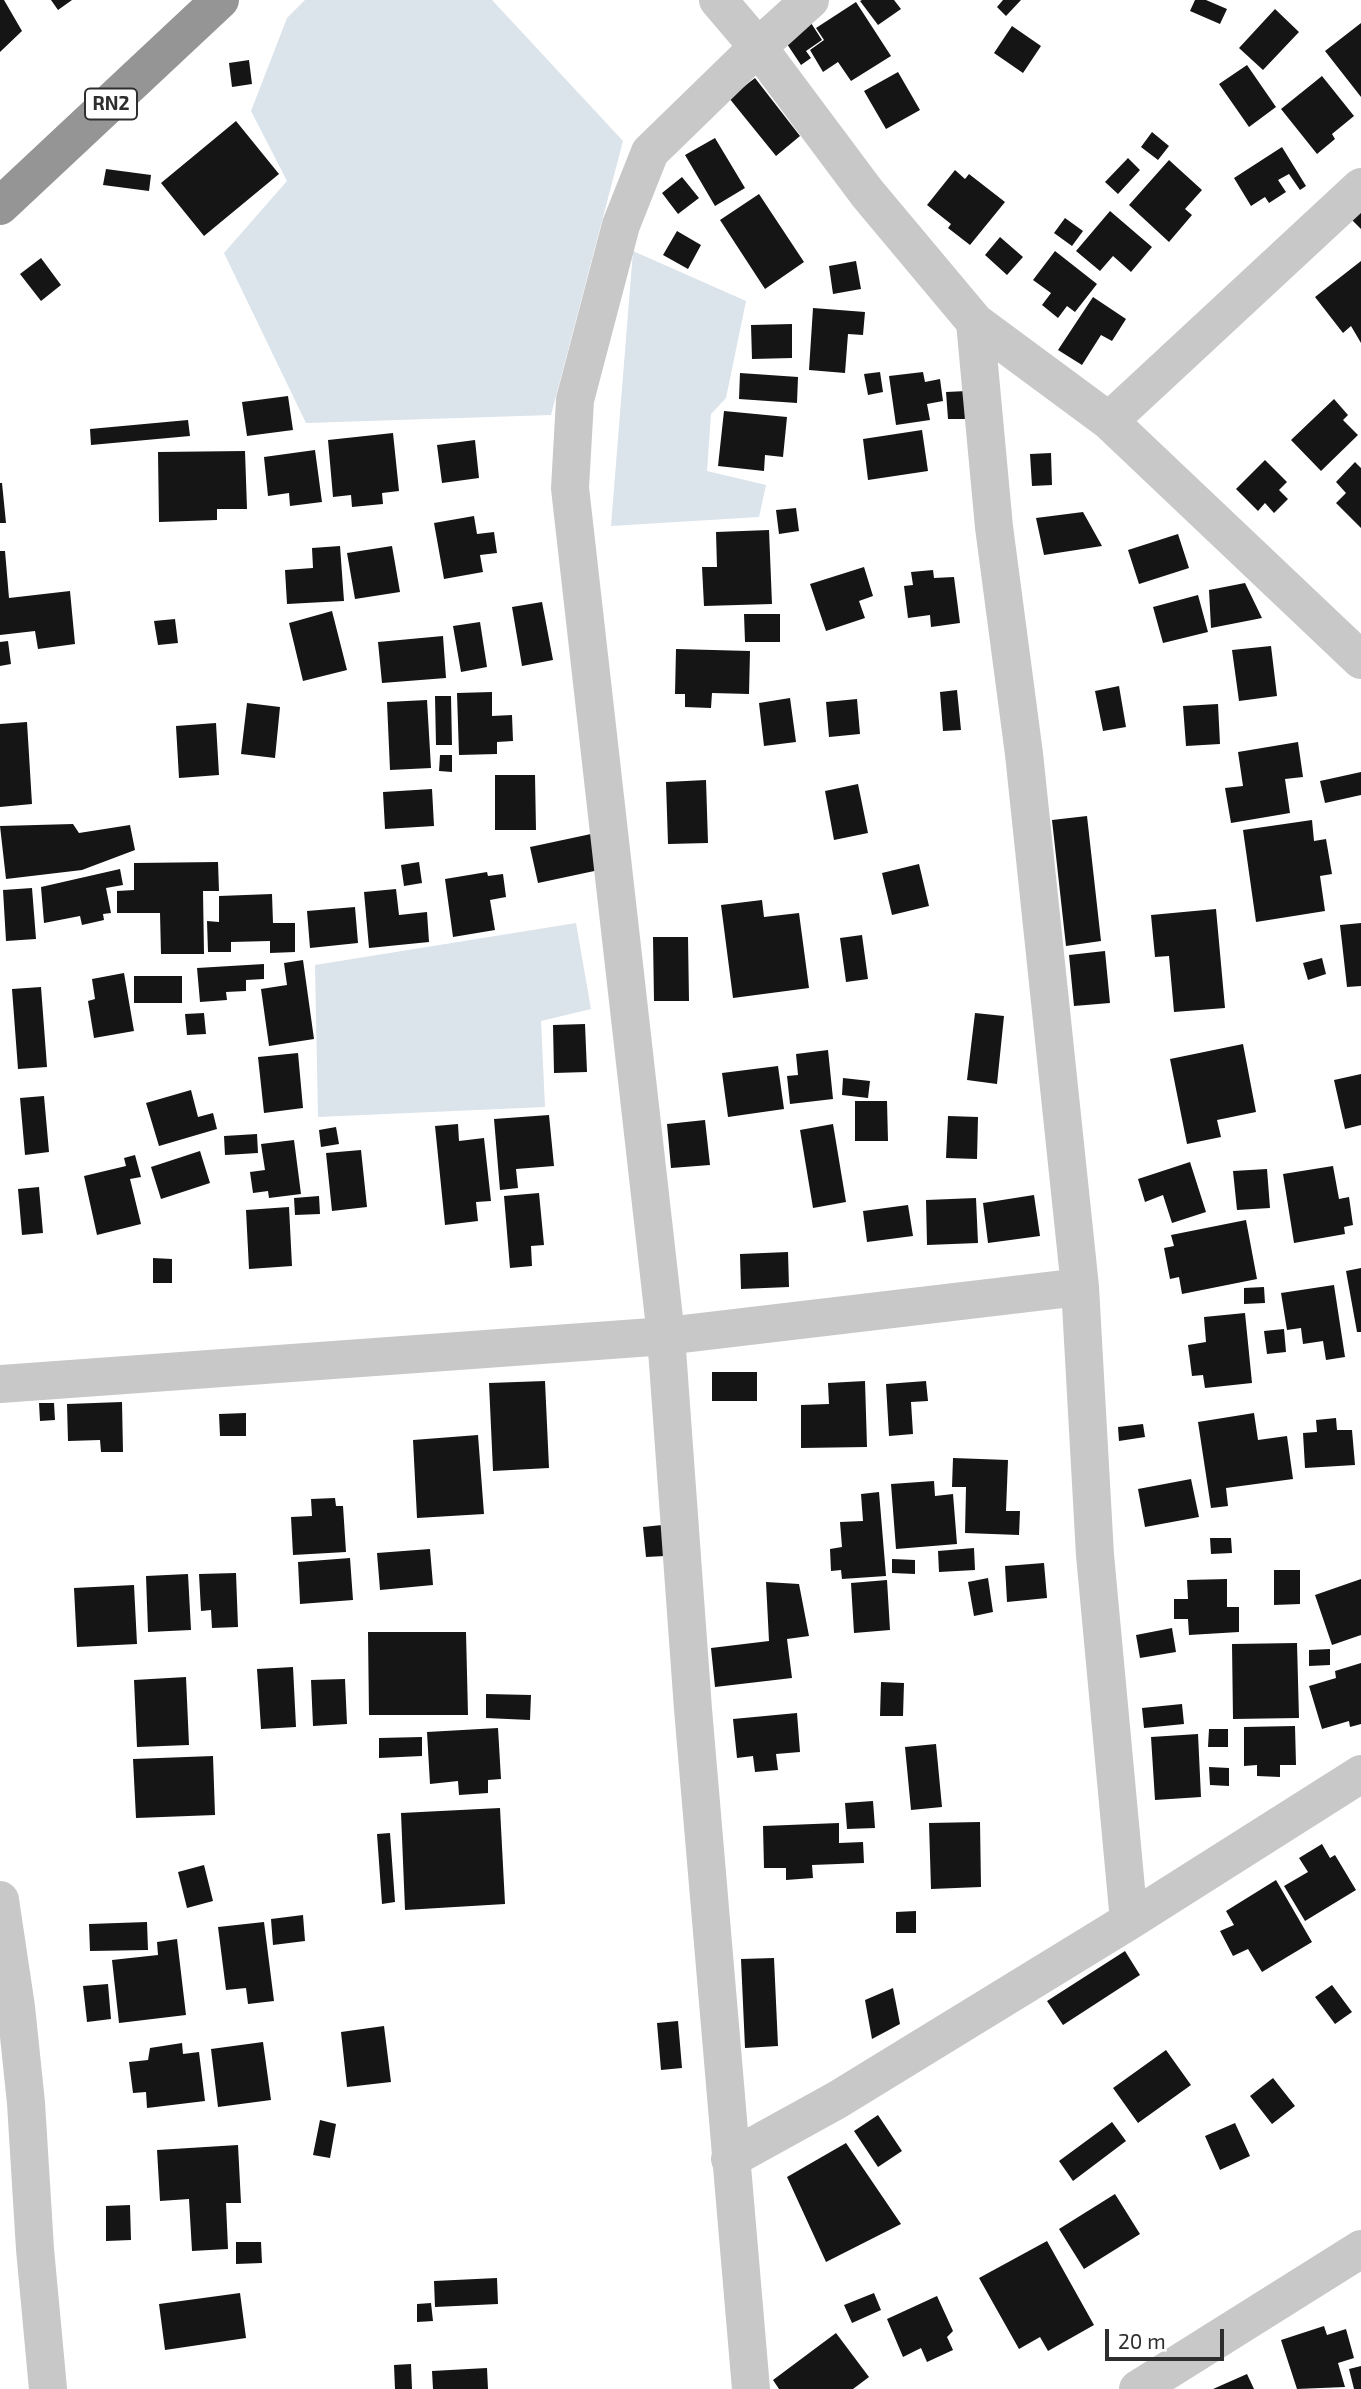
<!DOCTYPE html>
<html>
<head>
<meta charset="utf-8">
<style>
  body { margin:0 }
  #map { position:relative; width:1361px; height:2389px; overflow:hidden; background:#fff; font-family:"Exo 2",sans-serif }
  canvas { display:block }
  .scale { position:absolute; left:1105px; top:2329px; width:119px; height:32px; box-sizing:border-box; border:4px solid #2e2e2e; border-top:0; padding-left:9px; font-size:21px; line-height:24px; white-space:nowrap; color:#2e2e2e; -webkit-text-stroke:5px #fff; paint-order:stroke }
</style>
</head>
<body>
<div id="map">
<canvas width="1361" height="2389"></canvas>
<div class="scale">20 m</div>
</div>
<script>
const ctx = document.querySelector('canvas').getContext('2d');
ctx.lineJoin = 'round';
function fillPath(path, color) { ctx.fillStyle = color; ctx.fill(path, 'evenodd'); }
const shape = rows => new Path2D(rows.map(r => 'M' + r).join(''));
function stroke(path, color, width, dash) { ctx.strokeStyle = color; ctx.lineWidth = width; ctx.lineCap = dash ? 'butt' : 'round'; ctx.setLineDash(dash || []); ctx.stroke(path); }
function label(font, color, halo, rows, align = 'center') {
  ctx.font = font + ' "Exo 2",sans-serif'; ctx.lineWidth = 7; ctx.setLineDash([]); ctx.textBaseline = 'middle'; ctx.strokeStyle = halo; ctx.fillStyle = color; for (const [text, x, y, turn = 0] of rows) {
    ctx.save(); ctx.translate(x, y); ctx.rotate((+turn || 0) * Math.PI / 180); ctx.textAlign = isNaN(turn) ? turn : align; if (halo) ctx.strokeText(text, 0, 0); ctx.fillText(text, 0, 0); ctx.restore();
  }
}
fillPath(shape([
  [305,0,492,0,623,141,551,415,306,423,224,253,287,181,251,111,287,18],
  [633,251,746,301,726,398,711,414,707,471,766,485,759,517,611,526],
  [576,923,591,1009,541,1021,545,1107,318,1117,315,965]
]), '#dbe3eb');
fillPath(shape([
  [0,0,4,0,22,31,0,52],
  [51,0,72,0,58,10],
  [862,0,894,0,901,9,878,25,860,1],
  [1003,0,1021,0,1006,16,997,7],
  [1195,0,1206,0,1227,9,1220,24,1190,11],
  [856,2,891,56,851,81,838,62,823,72,810,50,824,40,816,28],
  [1275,9,1299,32,1263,70,1239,48],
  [811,23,822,40,806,51,811,58,801,65,785,41],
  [1361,23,1361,97,1325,51],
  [1012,26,1041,46,1023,73,994,53],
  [249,60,252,84,232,87,229,63],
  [1247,65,1276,107,1249,127,1219,84],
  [898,72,920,110,886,129,864,91],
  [1322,76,1354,116,1332,134,1335,139,1317,154,1281,109],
  [755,78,800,136,776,156,729,98],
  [236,121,279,174,204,236,161,183],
  [1152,132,1169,146,1158,160,1141,147],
  [715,138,745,188,715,206,685,155],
  [1282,147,1306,186,1300,190,1289,174,1278,180,1286,192,1269,203,1265,197,1251,206,1234,178],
  [1128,158,1140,170,1118,194,1105,182],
  [1169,160,1202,190,1185,209,1192,215,1169,242,1129,205],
  [106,169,151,175,149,191,103,185],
  [955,170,965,179,969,174,1005,202,970,245,948,228,951,224,927,205],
  [682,177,699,198,678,214,662,193],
  [759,194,804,262,765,289,720,220],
  [1361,208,1361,229,1349,217],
  [1110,211,1152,247,1131,272,1113,256,1100,271,1076,251],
  [1065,218,1083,231,1072,246,1054,233],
  [677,231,701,245,688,269,663,255],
  [1000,237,1023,257,1007,275,985,255],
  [1055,251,1097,284,1075,312,1067,306,1058,318,1042,305,1051,293,1033,280],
  [41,258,61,285,41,301,20,274],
  [856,261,861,289,833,294,829,266],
  [1361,261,1361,343,1351,326,1343,333,1315,297],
  [1093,297,1126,319,1112,341,1101,335,1082,365,1058,350],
  [813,308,865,312,863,335,848,334,845,373,809,370],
  [792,324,792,358,752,359,751,325],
  [880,372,883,392,868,395,864,374],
  [923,372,925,382,940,379,943,401,927,404,930,420,896,425,889,376],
  [740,373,798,377,797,403,739,399],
  [967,391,968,419,948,419,946,392],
  [288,396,293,430,247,436,242,402],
  [1334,399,1348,415,1343,420,1358,435,1321,471,1291,440],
  [724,411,787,417,783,457,765,455,764,471,718,466],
  [188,420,190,436,91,445,90,429],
  [922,430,928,471,868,480,863,439],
  [393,433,399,491,382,493,383,504,352,507,351,495,333,497,328,440],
  [475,440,479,478,442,483,437,445],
  [315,450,322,502,290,506,289,493,268,496,264,457],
  [245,451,247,509,217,509,217,520,159,522,158,452],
  [1051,453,1052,485,1032,486,1030,454],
  [1265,460,1287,482,1279,490,1288,499,1274,513,1265,503,1258,511,1236,489],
  [1355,462,1361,468,1361,528,1336,503,1346,493,1336,482],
  [0,483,2,483,6,523,0,523],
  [796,508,799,531,779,534,776,510],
  [1083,512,1102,546,1044,555,1036,518],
  [474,516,477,534,494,532,497,553,480,555,483,572,444,579,434,523],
  [769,530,772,604,704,606,702,567,717,567,716,532],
  [1178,534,1189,568,1139,584,1128,550],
  [340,546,344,601,287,604,285,570,313,568,312,548],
  [392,546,400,592,355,599,347,553],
  [0,551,5,551,9,598,70,591,75,644,38,649,35,631,0,635],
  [864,567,873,596,859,601,865,618,826,631,810,584],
  [933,570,934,578,954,577,960,623,931,627,930,615,908,618,904,586,913,585,911,572],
  [1245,583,1262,618,1211,628,1209,590],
  [1198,595,1208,632,1163,643,1153,607],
  [542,602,553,660,522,666,512,607],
  [332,611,347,670,303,681,289,623],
  [744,614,780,614,780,642,745,642],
  [175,619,178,643,158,645,154,621],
  [480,622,487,667,461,672,453,626],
  [443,636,446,678,382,683,378,642],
  [8,641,11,664,0,666,0,642],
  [1271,646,1277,696,1239,701,1232,650],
  [676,649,750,651,749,694,712,693,711,708,685,707,685,694,675,694],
  [1119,686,1126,727,1103,731,1095,691],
  [957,690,961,730,943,731,940,692],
  [492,692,492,716,512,715,513,741,497,742,497,754,459,755,457,693],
  [435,696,451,696,452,745,436,745],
  [790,698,796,742,764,746,759,703],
  [857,699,860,734,829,737,826,702],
  [427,700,431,768,390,770,387,702],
  [247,703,280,707,275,758,241,754],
  [1218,704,1220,744,1186,746,1183,706],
  [27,722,32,804,0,807,0,724],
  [216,723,219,775,179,778,176,726],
  [1298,742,1303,777,1285,779,1290,813,1231,823,1225,788,1243,786,1238,752],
  [440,755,452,755,452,772,439,771],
  [1361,772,1361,795,1325,803,1320,781],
  [495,775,535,775,536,830,495,830],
  [706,780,708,843,668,844,666,782],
  [858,784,868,833,834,840,825,791],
  [432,789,434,826,385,829,383,792],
  [1087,816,1101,941,1066,946,1052,820],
  [1312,820,1314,841,1326,839,1332,874,1320,876,1325,911,1256,922,1243,830],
  [73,824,79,833,130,825,135,850,82,870,6,879,0,826],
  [591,834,599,870,538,883,530,847],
  [218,862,219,891,203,891,204,954,161,954,160,913,117,913,117,891,134,890,134,863],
  [419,862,422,883,404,886,401,865],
  [919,864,929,906,892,915,882,873],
  [120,869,123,885,106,888,111,913,103,914,104,920,82,925,80,916,44,923,41,887],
  [487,872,488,876,503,874,506,897,490,900,495,930,453,937,445,879],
  [32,888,36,939,6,941,3,890],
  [396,889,399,915,427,912,429,942,369,948,364,892],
  [272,894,273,923,295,923,295,952,270,953,270,941,231,942,231,952,208,952,207,921,219,922,219,896],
  [762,900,764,917,799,913,809,988,733,998,721,905],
  [355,907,358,943,310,948,307,911],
  [1216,909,1225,1008,1174,1012,1169,956,1155,957,1151,915],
  [1361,923,1361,986,1347,987,1340,925],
  [862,935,868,979,846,982,840,938],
  [653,937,688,937,689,1001,654,1001],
  [1105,951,1110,1003,1074,1006,1069,955],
  [1322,958,1326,974,1308,980,1303,963],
  [303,960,314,1039,269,1046,261,989,287,985,284,963],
  [264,964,264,979,246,980,246,991,226,992,227,1000,200,1002,197,968],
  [124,973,134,1031,94,1038,88,1001,95,999,92,979],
  [134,976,182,976,182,1003,134,1003],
  [41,987,47,1067,18,1069,12,989],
  [204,1013,206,1034,187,1035,185,1014],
  [975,1013,1004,1016,997,1084,967,1080],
  [585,1024,587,1072,554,1073,553,1025],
  [1243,1044,1256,1112,1217,1120,1221,1137,1187,1144,1170,1059],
  [828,1050,833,1099,790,1104,787,1076,798,1075,796,1054],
  [298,1053,303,1108,264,1113,258,1057],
  [778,1066,784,1109,728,1117,722,1073],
  [1361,1074,1361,1125,1345,1129,1334,1080],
  [843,1078,870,1081,868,1098,842,1095],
  [191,1090,198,1117,213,1113,217,1129,159,1146,146,1103],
  [44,1096,49,1152,25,1155,20,1098],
  [855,1101,887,1101,888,1141,855,1141],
  [549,1115,554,1166,516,1169,518,1188,500,1190,494,1119],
  [948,1116,978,1117,977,1159,946,1158],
  [705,1120,710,1165,671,1168,667,1124],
  [458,1124,459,1141,484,1138,491,1201,476,1202,478,1221,445,1225,435,1126],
  [833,1124,846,1202,813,1208,800,1130],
  [336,1127,339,1144,321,1147,319,1130],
  [257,1134,258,1153,225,1155,224,1136],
  [294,1140,301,1194,269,1198,268,1191,253,1193,250,1172,265,1170,261,1144],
  [361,1150,367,1207,332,1211,326,1153],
  [200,1151,210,1183,161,1199,151,1167],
  [135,1155,141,1177,130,1179,141,1224,97,1235,84,1176,126,1166,124,1158],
  [1190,1162,1206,1212,1172,1223,1163,1195,1145,1202,1138,1179],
  [1333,1166,1339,1199,1349,1197,1353,1225,1344,1227,1345,1234,1294,1243,1283,1174],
  [1267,1169,1270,1208,1237,1210,1233,1171],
  [39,1187,43,1233,22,1235,18,1189],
  [539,1193,544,1245,531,1246,532,1266,510,1268,504,1196],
  [1034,1195,1040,1236,988,1243,983,1203],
  [319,1196,320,1214,295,1215,294,1198],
  [976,1198,978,1243,927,1245,926,1200],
  [908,1205,913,1236,867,1242,863,1211],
  [289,1207,292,1266,249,1269,246,1210],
  [1246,1220,1257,1279,1182,1294,1179,1277,1170,1279,1164,1248,1174,1246,1171,1235],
  [788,1252,789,1287,741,1289,740,1254],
  [153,1258,172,1259,172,1283,153,1283],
  [1361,1268,1361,1332,1357,1332,1346,1271],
  [1334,1285,1345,1357,1326,1360,1323,1341,1303,1344,1301,1328,1287,1330,1281,1293],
  [1264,1287,1265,1303,1244,1304,1244,1288],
  [1245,1313,1252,1383,1205,1388,1203,1375,1192,1376,1188,1345,1206,1342,1204,1317],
  [1284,1329,1286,1352,1267,1354,1264,1331],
  [712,1372,757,1372,757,1401,712,1401],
  [545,1381,549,1468,493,1471,489,1383],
  [865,1381,867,1447,801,1448,801,1405,829,1404,828,1383],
  [926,1381,928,1401,911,1402,913,1434,889,1436,886,1384],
  [122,1402,123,1452,101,1452,100,1440,68,1441,67,1404],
  [39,1403,54,1403,55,1420,40,1421],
  [246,1413,246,1436,220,1436,219,1414],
  [1254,1413,1258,1440,1287,1436,1293,1479,1226,1488,1228,1506,1211,1508,1198,1422],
  [1336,1418,1337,1430,1352,1430,1355,1465,1305,1468,1303,1433,1317,1432,1316,1420],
  [1143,1424,1145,1437,1119,1441,1118,1427],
  [478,1435,484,1514,417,1518,413,1440],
  [953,1458,1008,1460,1006,1511,1020,1511,1019,1535,965,1533,966,1487,952,1487],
  [1191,1479,1199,1517,1145,1527,1138,1489],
  [934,1481,935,1496,953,1494,957,1544,896,1549,891,1484],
  [879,1492,886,1576,842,1579,841,1570,831,1571,830,1549,842,1547,840,1522,863,1521,861,1494],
  [335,1498,336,1506,343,1506,346,1552,293,1555,291,1517,312,1516,311,1499],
  [662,1525,665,1556,646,1557,643,1527],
  [1210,1538,1231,1538,1232,1553,1211,1554],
  [974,1548,975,1570,939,1572,938,1551],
  [430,1549,433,1585,380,1590,377,1553],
  [350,1558,353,1600,300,1604,298,1562],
  [892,1559,915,1560,915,1574,892,1573],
  [1044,1563,1047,1598,1007,1602,1005,1566],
  [1274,1570,1300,1570,1300,1604,1274,1605],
  [236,1573,238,1627,212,1628,211,1610,201,1611,199,1574],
  [188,1574,191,1630,148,1632,146,1576],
  [988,1578,993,1612,974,1616,968,1582],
  [1227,1579,1227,1607,1239,1607,1239,1632,1189,1635,1188,1619,1174,1619,1174,1599,1188,1599,1187,1580],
  [1361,1579,1361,1635,1332,1645,1315,1595],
  [887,1580,890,1630,854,1633,851,1583],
  [766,1582,799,1584,809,1636,787,1639,792,1678,715,1687,711,1648,769,1641],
  [134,1585,137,1644,77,1647,74,1588],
  [1172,1628,1176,1652,1140,1658,1136,1635],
  [368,1632,466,1632,468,1715,369,1715],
  [1297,1643,1299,1718,1233,1719,1232,1644],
  [1330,1649,1330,1665,1309,1666,1309,1650],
  [1361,1663,1361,1724,1350,1727,1349,1721,1322,1729,1309,1686,1336,1678,1335,1671],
  [293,1667,296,1727,261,1729,257,1669],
  [186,1677,189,1745,137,1747,134,1680],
  [345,1679,347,1724,313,1726,311,1680],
  [881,1682,904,1683,903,1716,880,1716],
  [486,1694,531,1695,530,1720,486,1718],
  [1182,1704,1184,1724,1144,1728,1142,1708],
  [797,1713,800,1752,776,1754,778,1770,755,1772,753,1756,737,1758,733,1719],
  [1295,1726,1296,1765,1280,1765,1280,1777,1257,1776,1257,1765,1244,1766,1244,1727],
  [498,1728,501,1779,488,1780,488,1793,459,1795,458,1781,430,1784,427,1732],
  [1209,1729,1228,1729,1228,1747,1208,1747],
  [1198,1734,1201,1797,1155,1800,1151,1737],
  [422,1737,422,1756,379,1758,379,1738],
  [936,1744,942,1807,911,1810,905,1747],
  [213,1756,215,1815,136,1818,133,1759],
  [1209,1767,1229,1768,1229,1786,1210,1785],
  [873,1801,875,1828,847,1829,845,1803],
  [500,1808,505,1904,405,1910,401,1813],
  [980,1822,981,1887,931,1889,929,1823],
  [839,1823,839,1843,863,1842,864,1863,812,1865,813,1878,786,1880,786,1868,764,1868,763,1826],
  [390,1833,395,1902,382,1904,377,1834],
  [1322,1844,1330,1858,1335,1855,1356,1890,1305,1921,1284,1886,1308,1872,1299,1858],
  [204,1865,213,1901,187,1908,178,1872],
  [1276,1880,1312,1942,1262,1972,1248,1949,1233,1956,1220,1931,1234,1925,1226,1911],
  [916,1911,916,1933,896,1933,896,1912],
  [303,1915,305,1941,273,1945,271,1919],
  [147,1922,148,1950,90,1951,89,1924],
  [264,1922,274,2001,248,2004,246,1988,226,1990,218,1927],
  [177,1939,186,2015,119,2023,112,1960,158,1955,157,1942],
  [1125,1951,1140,1975,1063,2025,1047,2001],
  [774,1958,778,2046,745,2048,741,1959],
  [108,1984,111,2019,87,2022,83,1986],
  [1332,1985,1352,2012,1335,2024,1315,1997],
  [893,1988,900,2024,872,2039,865,2000],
  [678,2021,682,2068,661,2070,657,2023],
  [384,2026,391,2082,347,2087,341,2032],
  [263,2042,271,2100,218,2107,211,2049],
  [182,2043,183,2054,199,2052,205,2101,147,2108,146,2092,133,2093,129,2062,148,2060,150,2048],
  [1166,2050,1191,2085,1138,2123,1113,2088],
  [1273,2078,1295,2106,1272,2124,1250,2096],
  [878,2115,902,2151,878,2167,854,2131],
  [320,2120,336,2124,330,2158,313,2155],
  [1112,2122,1126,2141,1073,2181,1059,2161],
  [1235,2123,1250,2156,1220,2170,1205,2136],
  [846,2143,901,2224,826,2262,787,2177],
  [238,2145,241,2203,226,2203,228,2249,192,2251,189,2199,160,2201,157,2150],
  [1115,2194,1140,2234,1084,2269,1059,2229],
  [130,2205,131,2240,106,2241,106,2206],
  [1047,2241,1094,2325,1048,2351,1040,2337,1019,2349,979,2278],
  [236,2242,261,2242,262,2263,236,2264],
  [497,2278,498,2304,435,2307,434,2281],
  [240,2293,246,2338,165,2350,159,2304],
  [874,2293,881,2310,852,2323,844,2305],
  [937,2296,953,2331,947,2337,953,2350,927,2362,921,2348,903,2357,887,2319],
  [431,2303,433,2321,417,2322,417,2304],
  [1324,2326,1327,2335,1346,2329,1354,2358,1338,2363,1345,2387,1297,2389,1281,2340],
  [836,2333,869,2377,853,2389,779,2389,773,2380],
  [411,2364,412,2389,395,2389,394,2365],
  [1361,2366,1361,2389,1354,2389,1349,2369],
  [487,2368,488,2389,433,2389,432,2371],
  [1247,2374,1254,2389,1213,2389]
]), '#151515');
stroke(shape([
  [718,0,758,47,867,193,975,322,1109,421,1361,660],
  [975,322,994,527,1024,754,1080,1287,1095,1555,1129,1921],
  [1109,421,1361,187],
  [0,1384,666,1336,1080,1287],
  [0,1900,16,2007,26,2103,35,2249,48,2389],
  [730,2159,837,2100,1129,1921,1361,1774],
  [751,2389,693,1709,666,1336,570,488,575,400,621,225,650,152,758,47,810,0],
  [1138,2389,1361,2249]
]), '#c8c8c8', 38);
stroke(shape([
  [0,206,220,0]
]), '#959595', 38);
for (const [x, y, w] of [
  [111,104,52]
]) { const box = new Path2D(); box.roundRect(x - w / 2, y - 15.5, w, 31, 5); ctx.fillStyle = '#fff'; ctx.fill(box); stroke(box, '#2e2e2e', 2); }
label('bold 19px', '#2e2e2e', null, [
  ["RN2",111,104]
]);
</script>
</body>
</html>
